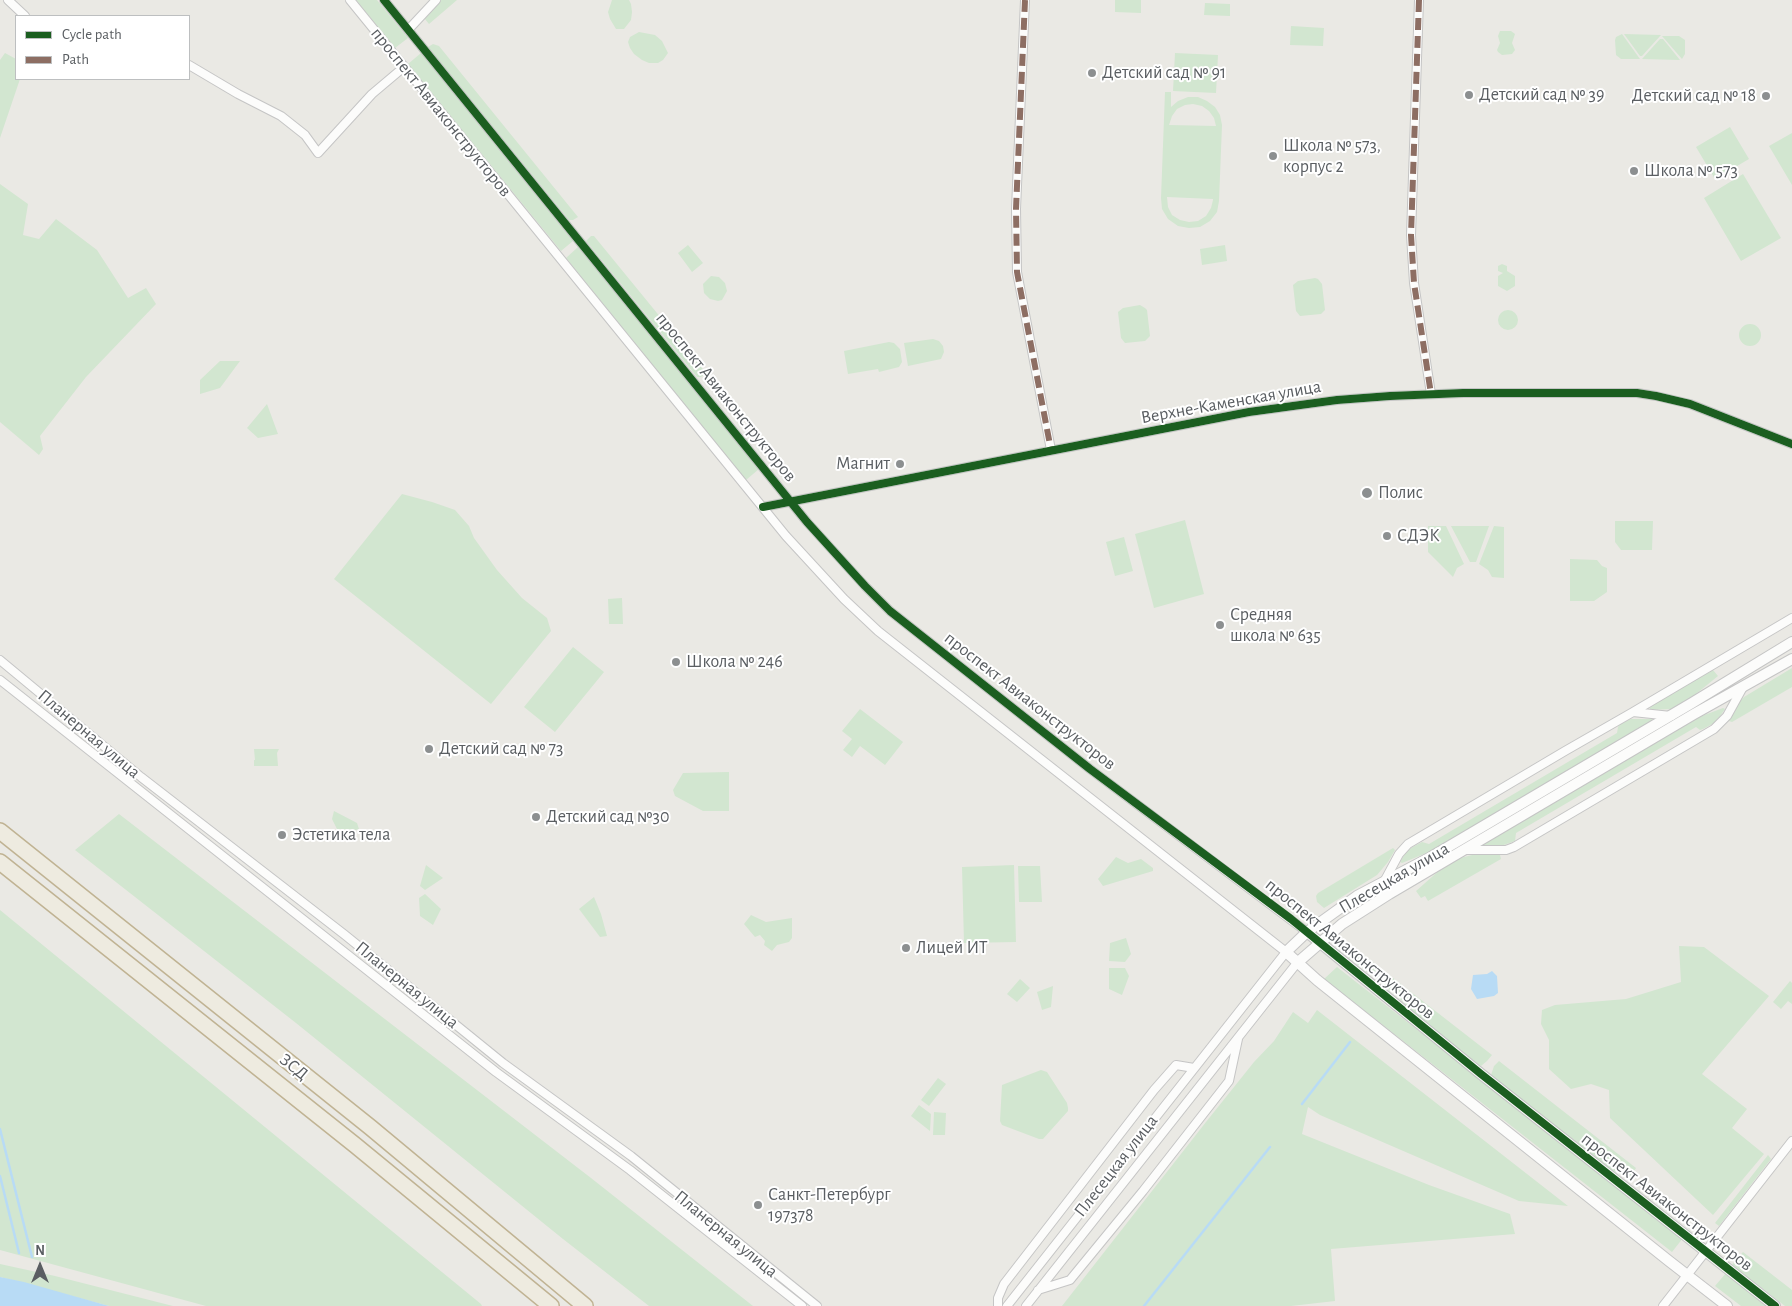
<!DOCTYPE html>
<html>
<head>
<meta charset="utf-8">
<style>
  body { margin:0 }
  #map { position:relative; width:1792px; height:1306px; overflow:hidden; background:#eae9e4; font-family:"Alegreya Sans",sans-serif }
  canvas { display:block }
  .legend { position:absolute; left:15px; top:15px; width:175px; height:65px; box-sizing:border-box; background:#fff; border:1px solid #bdbfc0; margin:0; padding:6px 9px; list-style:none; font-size:15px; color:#5a5e62 }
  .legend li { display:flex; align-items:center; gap:10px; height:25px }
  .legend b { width:25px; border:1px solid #bdbfc0 }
  .north { position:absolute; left:15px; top:1241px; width:50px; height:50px; -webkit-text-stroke:4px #fff; paint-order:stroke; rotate:0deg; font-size:14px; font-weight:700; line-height:20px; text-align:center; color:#5a5e62 }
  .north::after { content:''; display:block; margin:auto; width:18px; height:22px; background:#5a5e62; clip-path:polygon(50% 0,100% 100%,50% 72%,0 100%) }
</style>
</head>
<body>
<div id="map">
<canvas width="1792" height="1306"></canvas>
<ul class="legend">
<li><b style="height:6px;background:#1b5e20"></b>Cycle path</li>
<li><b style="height:6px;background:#8d6e63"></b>Path</li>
</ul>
<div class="north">N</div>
</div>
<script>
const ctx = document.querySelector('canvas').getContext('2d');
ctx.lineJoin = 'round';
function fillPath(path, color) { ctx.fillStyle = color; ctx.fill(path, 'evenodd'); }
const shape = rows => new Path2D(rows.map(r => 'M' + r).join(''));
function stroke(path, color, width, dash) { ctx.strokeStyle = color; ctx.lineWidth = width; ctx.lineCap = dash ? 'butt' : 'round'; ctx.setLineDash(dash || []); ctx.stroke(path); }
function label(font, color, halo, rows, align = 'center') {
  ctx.font = font + ' "Alegreya Sans",sans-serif'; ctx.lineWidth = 4; ctx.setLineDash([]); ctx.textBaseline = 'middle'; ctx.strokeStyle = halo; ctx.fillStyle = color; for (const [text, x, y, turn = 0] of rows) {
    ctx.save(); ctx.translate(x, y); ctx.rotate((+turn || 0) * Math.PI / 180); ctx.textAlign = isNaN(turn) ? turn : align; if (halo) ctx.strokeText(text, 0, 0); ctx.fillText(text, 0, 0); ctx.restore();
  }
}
fillPath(shape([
  [356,0,377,0,408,38,395,48],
  [440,0,457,0,429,24,424,18],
  [612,0,629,0,631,4,632,12,631,20,624,29,616,29,610,19,608,12],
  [1115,0,1141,0,1141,13,1115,12],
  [1205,3,1230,4,1230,16,1204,15],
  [1291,26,1324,28,1323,46,1290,45],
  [1500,31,1511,31,1515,34,1512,43,1515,50,1512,54,1502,55,1498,52,1497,50,1500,43,1498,36],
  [639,32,655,35,662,41,668,53,663,60,658,63,649,63,642,60,634,54,630,48,628,42,630,37],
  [1622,34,1640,59,1621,59,1616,55,1615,40,1616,37],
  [1624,34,1661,35,1642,56,1640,56],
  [1662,36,1679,36,1685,40,1685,54,1682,59],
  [1660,39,1663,39,1680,60,1642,59],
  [433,44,439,46,578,217,573,220,569,220,428,47],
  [5,53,16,59,16,79,20,79,0,138,0,60],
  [421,53,573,241,561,251,408,64],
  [1175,53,1218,55,1216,93,1173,91],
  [1165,92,1171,92,1171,107,1178,101,1188,97,1198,97,1207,101,1215,107,1220,115,1222,125,1219,201,1217,212,1210,221,1200,227,1189,228,1178,226,1168,219,1162,209,1161,198],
  [1193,104,1202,106,1209,111,1214,118,1216,126,1169,125,1172,116,1177,109,1185,105],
  [1167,197,1213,199,1213,200,1211,208,1206,216,1198,221,1189,222,1180,220,1172,215,1168,207],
  [1730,127,1749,159,1715,179,1696,147],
  [1792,133,1792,185,1769,146],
  [1743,174,1781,238,1741,261,1704,198],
  [0,184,28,204,23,235,39,239,56,219,97,250,128,298,146,288,156,304,86,377,40,436,43,449,39,455,0,422],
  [591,236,594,236,706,373,701,377,697,377,586,241],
  [688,245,703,263,692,272,678,253],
  [1225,245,1227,261,1202,265,1200,249],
  [578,247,759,469,746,480,566,258],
  [1502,264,1507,266,1507,271,1515,276,1515,286,1507,291,1498,286,1498,276,1503,273,1498,271,1498,266],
  [711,276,719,277,725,283,727,291,722,300,718,301,710,299,704,293,703,284],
  [1315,278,1318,279,1322,284,1325,310,1321,314,1300,316,1296,311,1293,285,1298,281],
  [1140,305,1145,308,1147,310,1150,336,1145,341,1125,343,1121,338,1118,312,1123,308],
  '1498 320a10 10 0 1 1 20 0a10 10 0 1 1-20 0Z',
  '1739 335a11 11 0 1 1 22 0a11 11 0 1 1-22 0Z',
  [933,339,939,341,943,346,944,352,941,359,908,366,904,343],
  [889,342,894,343,900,349,902,362,899,367,879,372,878,369,848,374,844,351],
  [220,361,240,361,220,388,200,394,200,380],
  [267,404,278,434,258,438,247,428],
  [402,494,432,502,455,510,469,526,474,538,497,570,522,598,547,618,551,631,491,704,334,579],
  [1185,520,1204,594,1154,608,1135,534],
  [1615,521,1653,521,1652,550,1621,550,1615,542],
  [1428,526,1446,526,1464,564,1457,568,1453,577,1428,552],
  [1451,526,1489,526,1476,562,1470,562],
  [1494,526,1504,527,1504,578,1492,577,1488,570,1479,564],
  [1124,537,1133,571,1115,576,1106,542],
  [1570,559,1597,560,1602,566,1607,568,1607,592,1594,601,1570,601],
  [622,598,623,624,609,624,608,599],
  [573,647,604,672,555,732,524,707],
  [1792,668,1792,687,1732,722,1729,721,1738,703,1744,697],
  [1713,670,1718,676,1691,698,1672,709,1650,710,1650,706],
  [1723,708,1725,709,1716,722,1703,729,1700,730,1696,727,1516,833,1515,841,1498,847,1481,847,1480,845,1691,720],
  [860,709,903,742,885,765,860,746,852,757,843,750,852,739,842,731],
  [1631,719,1652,719,1653,721,1429,852,1402,863,1400,862,1406,852,1411,848,1422,842,1429,844,1617,733,1618,727,1620,724],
  [254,749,279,749,277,753,278,766,254,766,254,760,255,760],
  [729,772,729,811,703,811,675,796,673,790,683,773],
  [334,811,357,823,359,829,349,832,337,829,332,819],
  [119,814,591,1178,753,1306,649,1306,563,1239,296,1023,75,850],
  [1393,848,1395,850,1388,862,1377,875,1324,908,1317,902,1316,896,1318,893],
  [1472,855,1500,855,1501,859,1428,901,1425,896,1421,898,1416,891,1442,868,1456,859],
  [1116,857,1128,863,1141,859,1153,868,1153,871,1103,886,1098,879],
  [426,865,443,878,425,890,420,886],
  [1014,865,1016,942,964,943,962,867],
  [1018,866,1040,866,1042,902,1019,902],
  [425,894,441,909,433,925,420,916,419,898],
  [594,897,601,914,607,936,600,937,579,909],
  [0,910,481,1304,482,1306,206,1306,0,1250],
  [751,915,766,922,792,918,792,938,789,942,777,945,772,951,764,945,765,941,760,935,755,937,744,924],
  [1126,938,1131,954,1125,962,1109,961,1110,943],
  [1679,946,1704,947,1769,996,1702,1074,1747,1109,1732,1128,1764,1154,1713,1215,1610,1118,1609,1090,1591,1084,1571,1089,1549,1069,1549,1040,1541,1024,1542,1010,1555,1005,1626,999,1681,982],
  [1357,950,1492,1055,1487,1061,1481,1066,1419,1018,1394,993,1348,957],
  [1337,967,1683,1238,1672,1252,1324,979],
  [1109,968,1125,968,1129,976,1122,995,1109,989],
  [1020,979,1030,988,1017,1002,1007,994],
  [1790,981,1792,983,1792,1004,1788,1001,1781,1009,1773,1002],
  [1053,986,1051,1007,1042,1010,1037,992],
  [1317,1010,1568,1206,1519,1201,1320,1115,1308,1107,1302,1134,1429,1185,1510,1214,1515,1234,1331,1249,1335,1301,1291,1306,1062,1306,1206,1122,1254,1062,1274,1041,1293,1012,1308,1023],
  [1499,1061,1636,1168,1633,1173,1636,1176,1632,1180,1610,1169,1491,1075,1494,1066],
  [1041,1070,1047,1072,1067,1103,1068,1108,1068,1111,1043,1139,1039,1139,1002,1125,1000,1121,1002,1085],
  [938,1078,946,1084,929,1106,921,1100],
  [919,1105,931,1114,930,1131,911,1116],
  [934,1112,946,1113,945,1135,933,1135],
  [1768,1155,1771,1159,1719,1226,1715,1223],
  [1743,1252,1792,1290,1792,1306,1785,1306,1732,1265],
  [0,1264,55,1276,173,1306,109,1306,0,1277],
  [1726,1273,1768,1306,1741,1306,1715,1286]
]), '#d2e6d0');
fillPath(shape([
  [1492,971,1497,976,1498,993,1494,996,1477,999,1471,989,1473,975,1487,974],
  [0,1277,24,1282,109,1306,0,1306]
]), '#b8dbf5');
stroke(shape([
  [1302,1104,1350,1042],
  [0,1129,32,1257],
  [0,1176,19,1253],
  [1144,1306,1270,1147]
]), '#b8dbf5', 2.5);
const minor = shape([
  [8,0,25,16],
  [350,0,786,536,844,599,878,631,1286,952,1007,1306],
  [384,0,807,522,865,586,890,611,1090,769,1307,932],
  [1025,0,1016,209,1017,272,1051,450],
  [1419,0,1411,235,1414,283,1431,394],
  [408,30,436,0],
  [189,65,238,94,281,116,305,135,318,153,372,94,404,67],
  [763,507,1249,412,1337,400,1390,396,1463,393,1637,393,1656,396,1690,404,1792,444],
  [0,660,141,777,345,935,503,1063,631,1156,817,1306],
  [0,680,496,1072,630,1170,802,1306],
  [1633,712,1792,618],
  [1463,850,1506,850,1514,847,1714,729,1727,716,1743,687],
  [1385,880,1399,854,1408,844,1565,751,1633,712,1671,716],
  [1038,1290,1070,1280,1143,1191,1229,1081,1238,1039],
  [998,1306,998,1298,1004,1284,1154,1090,1176,1065,1194,1068],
  [1026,1306,1297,963],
  [1663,1306,1792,1141]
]);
const tertiary = shape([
  [1307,932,1481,1074,1775,1306],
  [1297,963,1342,924,1389,894,1694,714,1792,659],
  [1727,1306,1669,1261,1317,980,1286,952,1307,932,1357,896,1431,857,1692,703,1792,642]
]);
const motorway = shape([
  [0,831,370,1127,585,1306],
  [0,862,355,1145,551,1306]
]);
stroke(minor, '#c5c5c5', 10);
stroke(tertiary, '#c5c5c5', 12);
stroke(motorway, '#c0b393', 18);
stroke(minor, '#fcfcfb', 8);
stroke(tertiary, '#fcfcfb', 10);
stroke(motorway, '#eeebe0', 15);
stroke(shape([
  [1025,0,1016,209,1017,272,1051,450],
  [1419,0,1411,235,1414,283,1431,394]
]), '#8d6e63', 6, [12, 6]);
stroke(shape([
  [384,0,807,522,865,586,890,611,1090,769,1291,919,1481,1074,1775,1306],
  [763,507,1249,412,1337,400,1390,396,1463,393,1637,393,1656,396,1690,404,1792,444]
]), '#1b5e20', 8);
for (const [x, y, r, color] of [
  [1092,73,5,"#8c8f90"],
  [1469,95,5,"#8c8f90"],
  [1766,96,5,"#8c8f90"],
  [1273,156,5,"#8c8f90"],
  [1634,171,5,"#8c8f90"],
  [900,464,5,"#8c8f90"],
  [1367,493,6,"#8c8f90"],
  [1387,536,5,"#8c8f90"],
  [1220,625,5,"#8c8f90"],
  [676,662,5,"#8c8f90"],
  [429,749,5,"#8c8f90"],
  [536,817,5,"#8c8f90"],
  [282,835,5,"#8c8f90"],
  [906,948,5,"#8c8f90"],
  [758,1205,5,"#8c8f90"]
]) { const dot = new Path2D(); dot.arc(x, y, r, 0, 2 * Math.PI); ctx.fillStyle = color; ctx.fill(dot); stroke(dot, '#fff', 2); }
label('18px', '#5a5e62', '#fff', [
  ["Детский сад № 91",1102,73],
  ["Детский сад № 39",1479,95],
  ["Детский сад № 18",1756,96,"right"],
  ["Школа № 573,",1283,146],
  ["корпус 2",1283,167],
  ["Школа № 573",1644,171],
  ["Магнит",890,464,"right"],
  ["Полис",1378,493],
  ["СДЭК",1397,536],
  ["Средняя",1230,615],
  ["школа № 635",1230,636],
  ["Школа № 246",686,662],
  ["Детский сад № 73",439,749],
  ["Детский сад №30",546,817],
  ["Эстетика тела",292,835],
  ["Лицей ИТ",916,948],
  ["Санкт-Петербург",768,1195],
  ["197378",768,1216]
], 'left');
label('18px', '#5a5e62', '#fff', [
  ["проспект Авиаконструкторов",441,112,51],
  ["проспект Авиаконструкторов",726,397,51],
  ["Верхне-Каменская улица",1231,402,-10],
  ["проспект Авиаконструкторов",1030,701,38],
  ["Планерная улица",89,734,40],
  ["Плесецкая улица",1394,878,-30],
  ["проспект Авиаконструкторов",1350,949,39],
  ["Планерная улица",407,985,39],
  ["ЗСД",294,1067,39],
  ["Плесецкая улица",1116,1166,-52],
  ["проспект Авиаконструкторов",1667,1202,38],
  ["Планерная улица",726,1234,39]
]);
</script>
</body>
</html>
